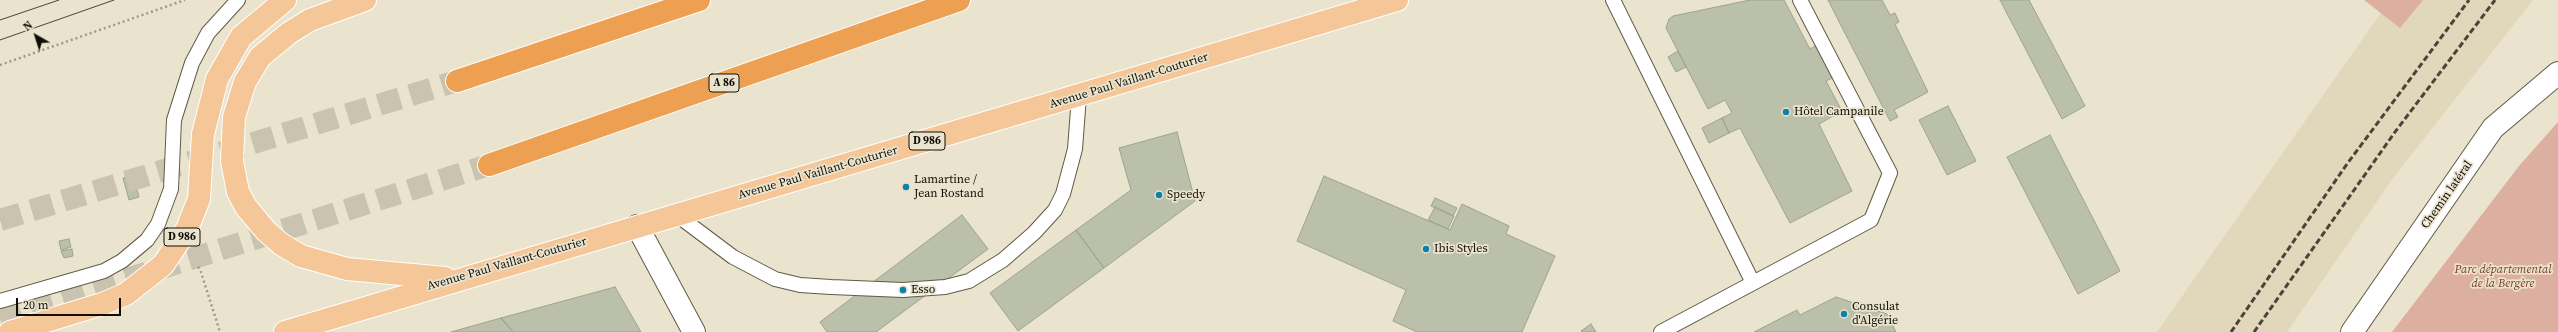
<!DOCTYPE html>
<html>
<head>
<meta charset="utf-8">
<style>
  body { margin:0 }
  #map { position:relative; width:2558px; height:332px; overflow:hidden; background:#eae3cd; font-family:"Source Serif 4",serif }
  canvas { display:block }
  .north { position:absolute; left:16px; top:16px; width:40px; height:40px; -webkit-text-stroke:3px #eae3cd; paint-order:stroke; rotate:321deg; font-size:11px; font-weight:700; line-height:16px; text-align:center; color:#110e07 }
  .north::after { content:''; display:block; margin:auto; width:14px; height:18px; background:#110e07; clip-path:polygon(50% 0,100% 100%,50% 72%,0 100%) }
  .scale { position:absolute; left:16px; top:298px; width:105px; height:18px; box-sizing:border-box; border:2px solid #110e07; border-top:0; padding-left:5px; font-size:12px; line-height:14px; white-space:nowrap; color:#110e07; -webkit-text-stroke:3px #eae3cd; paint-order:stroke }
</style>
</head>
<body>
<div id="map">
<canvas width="2558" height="332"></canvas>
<div class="north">N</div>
<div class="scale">20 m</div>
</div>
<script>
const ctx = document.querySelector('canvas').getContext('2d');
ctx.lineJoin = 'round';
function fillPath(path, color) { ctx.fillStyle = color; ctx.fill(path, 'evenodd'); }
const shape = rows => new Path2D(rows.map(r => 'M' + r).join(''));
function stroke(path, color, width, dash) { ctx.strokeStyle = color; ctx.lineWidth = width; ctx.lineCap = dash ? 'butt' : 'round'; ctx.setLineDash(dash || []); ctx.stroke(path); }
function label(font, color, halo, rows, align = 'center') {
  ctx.font = font + ' "Source Serif 4",serif'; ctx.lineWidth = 3.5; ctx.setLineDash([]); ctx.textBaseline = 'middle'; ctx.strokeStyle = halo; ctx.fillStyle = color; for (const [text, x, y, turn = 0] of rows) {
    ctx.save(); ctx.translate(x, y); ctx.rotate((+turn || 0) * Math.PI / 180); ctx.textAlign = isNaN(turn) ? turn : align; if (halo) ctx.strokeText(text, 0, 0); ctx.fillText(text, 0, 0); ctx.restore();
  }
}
fillPath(shape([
  [2390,0,2533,0,2393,178,2287,332,2157,332]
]), '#e1d7bb');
fillPath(shape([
  [2364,0,2423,0,2400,28],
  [2558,122,2558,332,2392,332,2519,166]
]), '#ddafa1');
const building = shape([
  [1750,0,1784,0,1810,49,1817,45,1834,77,1826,81,1842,111,1819,124,1852,191,1790,223,1740,128,1729,133,1722,118,1732,113,1725,100,1708,109,1666,28,1669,19,1673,16,1750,0],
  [1828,0,1882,0,1890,15,1895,13,1899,22,1895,24,1928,92,1894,110,1898,117,1890,121,1828,0],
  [2000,0,2029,0,2085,106,2062,119,2000,0],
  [1678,51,1686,67,1676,72,1668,57,1678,51],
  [1948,106,1976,161,1947,175,1919,120,1948,106],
  [1722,118,1729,133,1709,143,1702,128,1722,118],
  [1177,132,1195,201,1104,268,1076,230,1131,190,1119,148,1177,132],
  [2050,135,2120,271,2078,294,2007,157,2050,135],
  [133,175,139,197,129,200,123,178,133,175],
  [1324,176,1450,230,1462,204,1509,226,1506,234,1555,256,1522,332,1417,332,1393,321,1406,290,1297,241,1324,176],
  [1435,198,1457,208,1453,216,1431,206,1435,198],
  [1435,207,1454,216,1448,229,1428,220,1435,207],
  [962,215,988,249,876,332,827,332,820,322,962,215],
  [1076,230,1104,268,1018,331,990,293,1076,230],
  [235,236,238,246,226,249,223,239,235,236],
  [69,239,71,247,61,250,59,241,69,239],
  [72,249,73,256,64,258,61,251,72,249],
  [615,287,641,332,513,332,501,318,615,287],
  [1836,297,1887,314,1896,332,1754,332,1797,310,1800,315,1836,297],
  [501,318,513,332,451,332,501,318],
  [1591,324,1596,332,1582,332,1581,331,1591,324]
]);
fillPath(building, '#bac0aa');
stroke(building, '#9ea38e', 1);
stroke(shape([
  [0,220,457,81],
  [0,319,489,165]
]), '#c9c3af', 22, [22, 11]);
const service = shape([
  [1613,0,1753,283,1661,332],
  [677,215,733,257,775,279,800,285,831,287,903,290,945,287,969,281,1003,260,1034,233,1055,210,1063,194,1075,149,1079,96],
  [1753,283,1871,220,1890,173,1800,0],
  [0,301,104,271,122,261,147,240,158,224,171,189,174,120,192,63,208,33,238,0]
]);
const minor = shape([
  [637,226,694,332],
  [2352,332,2493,128,2558,73]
]);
const primary = shape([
  [365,0,310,20,289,33,260,57,245,82,234,117,232,161,238,192,246,207,266,231,281,244,301,256,347,269,445,278],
  [10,332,102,304,126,294,163,265,187,229,199,199,203,134,217,79,241,37,285,0],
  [285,332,1397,0]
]);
const motorway = shape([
  [457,81,699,0],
  [489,165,959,0]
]);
stroke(service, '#605a47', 16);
stroke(minor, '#605a47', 24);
stroke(primary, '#fff', 24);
stroke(motorway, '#fff', 24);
stroke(shape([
  [0,65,185,0],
  [198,267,200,269,220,332]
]), '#9e9988', 2.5, [2, 3]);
stroke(service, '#fff', 14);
stroke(minor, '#fff', 22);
stroke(primary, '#f5c697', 22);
stroke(motorway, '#eea052', 22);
stroke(shape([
  [0,20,59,0],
  [0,40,114,0]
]), '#49453a', 1);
stroke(shape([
  [2231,332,2347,164,2469,0],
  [2254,332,2395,132,2495,0]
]), '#49453a', 3, [6, 3]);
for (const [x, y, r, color] of [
  [1786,112,4,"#0c82a8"],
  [906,187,4,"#0c82a8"],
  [1159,195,4,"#0c82a8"],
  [1426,249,4,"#0c82a8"],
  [903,290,4,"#0c82a8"],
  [1844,314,4,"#0c82a8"]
]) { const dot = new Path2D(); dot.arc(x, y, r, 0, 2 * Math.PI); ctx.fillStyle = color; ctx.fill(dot); stroke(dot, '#eae3cd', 1.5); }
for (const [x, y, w] of [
  [724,83,30],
  [927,141,36],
  [182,237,36]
]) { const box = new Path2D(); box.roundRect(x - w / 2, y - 9, w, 18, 3); ctx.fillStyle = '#eae3cd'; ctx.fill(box); stroke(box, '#110e07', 1); }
label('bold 11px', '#110e07', null, [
  ["A 86",724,83],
  ["D 986",927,141],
  ["D 986",182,237]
]);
label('12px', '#110e07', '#eae3cd', [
  ["Avenue Paul Vaillant-Couturier",1129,81,-17],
  ["Avenue Paul Vaillant-Couturier",818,173,-16],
  ["Chemin latéral",2447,195,-55],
  ["Avenue Paul Vaillant-Couturier",507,264,-16]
]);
label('12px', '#110e07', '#eae3cd', [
  ["Hôtel Campanile",1794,112],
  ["Lamartine /",914,180],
  ["Jean Rostand",914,194],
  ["Speedy",1167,195],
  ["Ibis Styles",1434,249],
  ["Esso",911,290],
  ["Consulat",1852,307],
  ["d'Algérie",1852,321]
], 'left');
label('italic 12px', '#7d3e2d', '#eae3cd', [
  ["Parc départemental",2503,270],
  ["de la Bergère",2503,284]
]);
</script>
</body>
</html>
